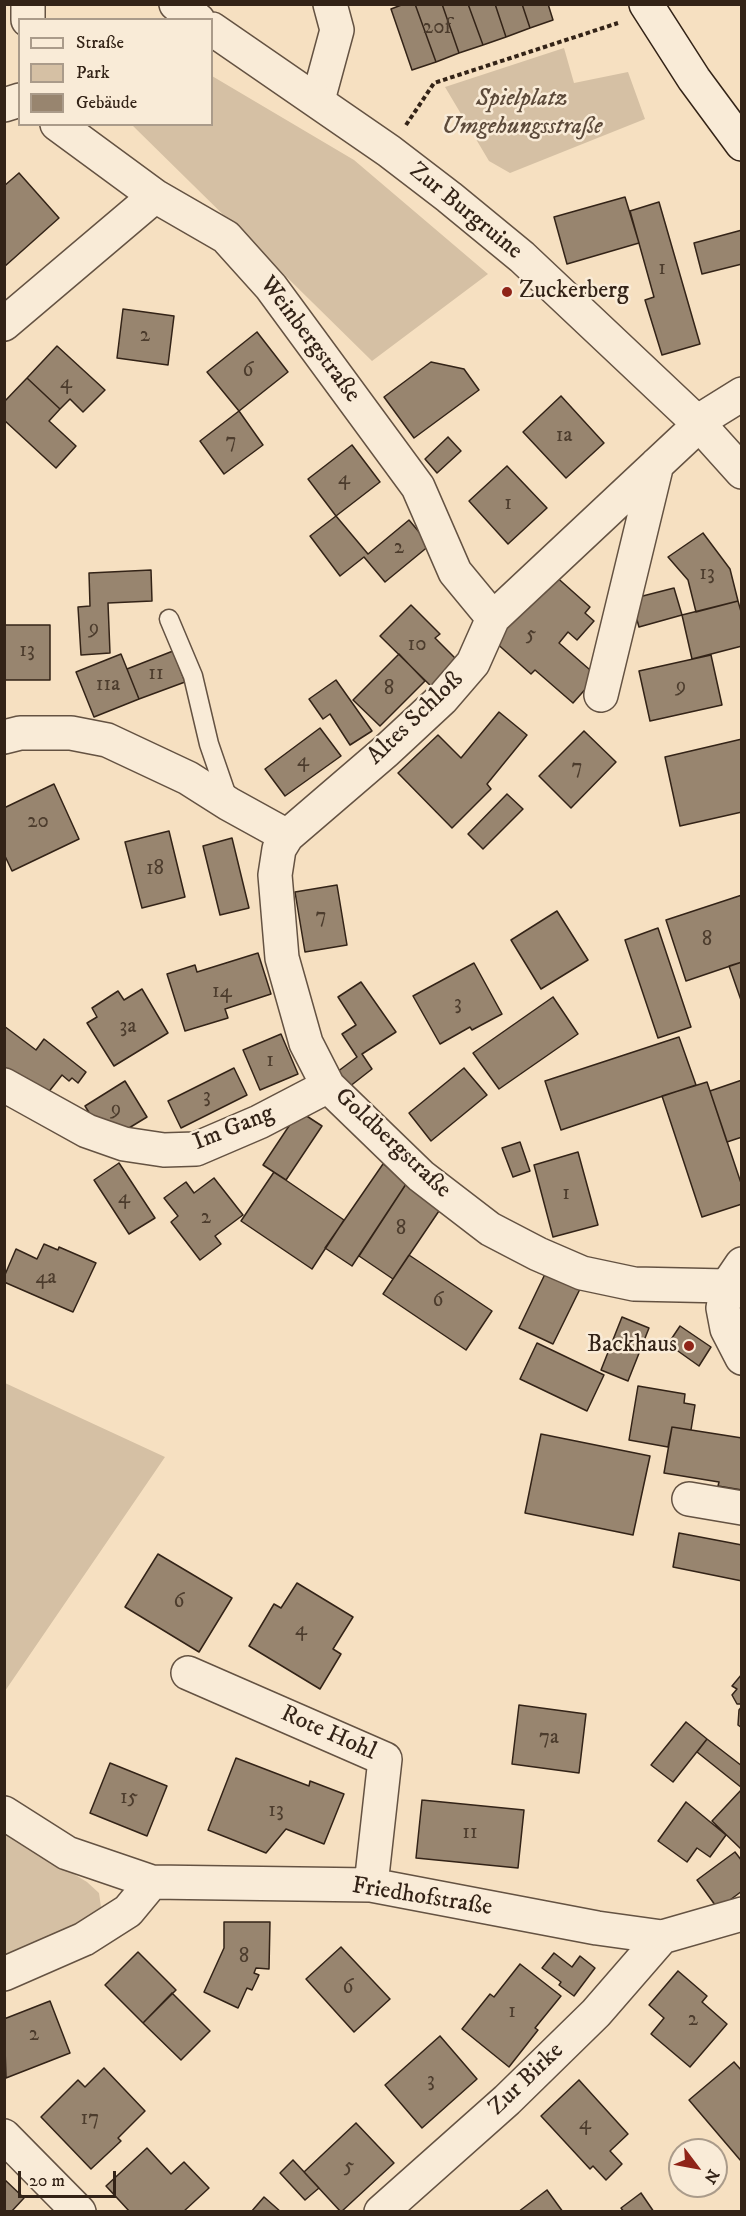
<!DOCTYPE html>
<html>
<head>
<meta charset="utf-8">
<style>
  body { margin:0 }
  #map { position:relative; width:746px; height:2216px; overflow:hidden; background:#f6e0c1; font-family:"IM FELL DW Pica",serif }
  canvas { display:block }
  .frame { position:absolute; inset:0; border:6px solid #332317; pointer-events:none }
  .legend { position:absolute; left:18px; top:18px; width:195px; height:108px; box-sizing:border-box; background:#f9ebd7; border:2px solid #aa9b8a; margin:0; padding:8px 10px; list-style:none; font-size:18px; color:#332317 }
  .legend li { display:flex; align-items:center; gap:12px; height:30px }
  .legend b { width:30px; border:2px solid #aa9b8a }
  .north { position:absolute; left:668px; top:2138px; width:60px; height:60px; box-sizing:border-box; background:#f9ebd7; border:2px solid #aa9b8a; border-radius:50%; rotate:122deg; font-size:16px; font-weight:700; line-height:24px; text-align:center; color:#332317 }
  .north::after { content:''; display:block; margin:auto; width:21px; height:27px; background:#8f2418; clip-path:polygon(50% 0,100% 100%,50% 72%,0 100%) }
  .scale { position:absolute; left:18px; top:2171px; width:98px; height:27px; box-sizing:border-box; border:3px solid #332317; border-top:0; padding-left:8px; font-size:18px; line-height:21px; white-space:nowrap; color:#332317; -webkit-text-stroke:4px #f9ebd7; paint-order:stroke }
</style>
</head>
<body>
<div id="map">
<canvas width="746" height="2216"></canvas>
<div class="frame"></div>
<ul class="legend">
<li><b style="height:8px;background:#f9ebd7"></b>Straße</li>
<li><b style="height:16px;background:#d5c0a4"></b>Park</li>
<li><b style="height:16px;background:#98856f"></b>Gebäude</li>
</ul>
<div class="north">N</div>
<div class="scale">20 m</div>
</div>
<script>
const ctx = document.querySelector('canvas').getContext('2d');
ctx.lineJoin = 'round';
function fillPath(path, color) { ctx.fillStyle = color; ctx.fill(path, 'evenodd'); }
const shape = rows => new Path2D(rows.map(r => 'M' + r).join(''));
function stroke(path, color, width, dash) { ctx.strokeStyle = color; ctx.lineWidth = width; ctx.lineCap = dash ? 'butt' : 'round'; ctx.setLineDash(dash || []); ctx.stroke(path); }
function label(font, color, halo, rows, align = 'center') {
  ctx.font = font + ' "IM FELL DW Pica",serif'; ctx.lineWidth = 5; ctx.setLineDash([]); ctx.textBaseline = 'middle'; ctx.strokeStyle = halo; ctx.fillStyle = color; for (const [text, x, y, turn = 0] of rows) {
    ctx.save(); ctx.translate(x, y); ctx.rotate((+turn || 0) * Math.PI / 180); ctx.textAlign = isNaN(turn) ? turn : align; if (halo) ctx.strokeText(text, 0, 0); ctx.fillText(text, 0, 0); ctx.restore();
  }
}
fillPath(shape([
  [564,48,574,83,628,72,645,119,510,173,489,161,445,87],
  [212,76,354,160,488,274,372,361,132,125,212,124],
  [5,1383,165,1457,5,1691],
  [4,1832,87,1882,99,1893,101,1907,95,1919,5,1955]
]), '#d5c0a4');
const building = shape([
  [404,4,415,4,436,62,412,70,391,9,404,4],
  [415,4,442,4,459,53,436,62,415,4],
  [442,4,468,4,483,45,459,53,442,4],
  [468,4,495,4,506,37,483,45,468,4],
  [495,4,522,4,530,28,506,37,495,4],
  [522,4,548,4,553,20,530,28,522,4],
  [19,173,59,218,4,267,4,186,19,173],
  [625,197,639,243,567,264,554,217,625,197],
  [659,202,700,344,662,355,645,300,654,297,630,211,659,202],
  [742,230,742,264,702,274,694,243,742,230],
  [123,309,174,316,168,365,117,358,123,309],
  [257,332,288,372,239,411,207,372,257,332],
  [57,346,105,390,83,412,70,399,60,409,27,378,57,346],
  [431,362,464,369,479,390,414,438,384,397,431,362],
  [27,378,60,409,49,421,76,446,56,468,4,420,4,402,27,378],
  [561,396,604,443,566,478,523,432,561,396],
  [239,411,263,445,224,474,200,441,239,411],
  [448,437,461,451,437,473,425,459,448,437],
  [352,445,380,482,336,516,308,479,352,445],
  [507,466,547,508,508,544,469,501,507,466],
  [336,516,368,554,409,520,430,545,385,582,364,557,340,576,310,536,336,516],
  [703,533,730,569,738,601,696,612,688,580,668,557,703,533],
  [151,570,152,601,108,603,110,653,81,655,78,607,90,606,89,573,151,570],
  [553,574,590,607,585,613,594,621,577,640,568,632,559,643,597,676,573,703,535,670,531,674,494,641,553,574],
  [674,588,682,615,639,627,631,599,674,588],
  [738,601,742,615,742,646,692,659,682,615,738,601],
  [411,605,440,634,435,638,464,667,438,693,380,636,411,605],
  [4,625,50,625,50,680,4,680,4,625],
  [173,651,185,682,139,699,127,669,173,651],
  [121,654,139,699,94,717,76,672,121,654],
  [399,654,425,681,380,726,353,700,399,654],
  [711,655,722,705,650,721,639,671,711,655],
  [336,680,372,731,350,745,330,714,323,719,309,699,336,680],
  [499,712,527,735,487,784,491,789,452,828,398,773,438,735,461,758,499,712],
  [320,728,341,756,285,796,265,769,320,728],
  [584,731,616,762,571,808,539,776,584,731],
  [742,739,742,812,680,826,665,757,742,739],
  [54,784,79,839,12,871,4,854,4,808,54,784],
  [507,794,523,809,483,849,468,834,507,794],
  [169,831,185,897,142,908,125,842,169,831],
  [232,838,249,908,220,915,203,846,232,838],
  [337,885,347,945,305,952,295,892,337,885],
  [742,895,742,962,686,981,666,920,742,895],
  [557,911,588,960,541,989,511,940,557,911],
  [658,928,691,1027,658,1038,625,940,658,928],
  [258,953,271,994,225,1009,228,1018,185,1031,167,974,195,965,197,972,258,953],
  [742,962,742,1003,729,966,742,962],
  [474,963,502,1014,472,1030,470,1027,440,1044,413,996,474,963],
  [361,982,396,1032,362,1054,372,1069,349,1087,337,1072,357,1057,342,1034,356,1025,338,997,361,982],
  [142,989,168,1033,114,1066,87,1023,97,1017,92,1008,118,991,124,1000,142,989],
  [553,997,578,1034,499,1089,473,1053,553,997],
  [4,1026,36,1050,44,1039,86,1072,78,1083,72,1078,69,1081,62,1075,43,1099,4,1070,4,1026],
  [281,1034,298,1074,260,1090,243,1050,281,1034],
  [679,1037,696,1085,561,1130,545,1081,679,1037],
  [234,1068,247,1095,181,1128,168,1101,234,1068],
  [464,1068,487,1095,431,1141,409,1113,464,1068],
  [742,1080,742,1137,727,1142,710,1091,742,1080],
  [125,1081,147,1117,124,1131,99,1129,85,1106,125,1081],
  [707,1082,742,1186,742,1204,702,1217,662,1096,707,1082],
  [299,1111,322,1126,286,1180,263,1165,299,1111],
  [520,1142,530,1171,513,1177,502,1148,520,1142],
  [578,1152,598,1225,553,1237,534,1165,578,1152],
  [119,1163,155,1218,129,1234,94,1180,119,1163],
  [383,1164,408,1181,352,1266,325,1248,383,1164],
  [274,1172,344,1220,312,1269,241,1221,274,1172],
  [214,1178,243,1215,215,1236,221,1244,200,1260,171,1222,178,1216,164,1198,186,1182,194,1193,214,1178],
  [408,1181,443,1205,393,1279,359,1256,408,1181],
  [44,1244,58,1250,59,1247,96,1263,73,1312,4,1282,4,1277,16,1249,37,1259,44,1244],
  [409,1255,492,1311,466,1350,383,1294,409,1255],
  [546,1272,580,1289,553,1344,519,1328,546,1272],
  [622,1317,649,1328,628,1381,601,1370,622,1317],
  [680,1326,711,1347,699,1366,668,1344,680,1326],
  [537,1343,604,1375,587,1411,520,1379,537,1343],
  [638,1386,685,1394,684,1403,695,1405,691,1430,672,1427,668,1447,629,1440,638,1386],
  [672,1427,742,1438,742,1490,718,1486,719,1482,664,1473,672,1427],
  [541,1434,650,1456,633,1535,525,1513,541,1434],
  [679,1533,742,1545,742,1581,673,1567,679,1533],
  [158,1554,232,1598,199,1652,125,1607,158,1554],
  [297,1583,353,1617,333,1649,341,1654,320,1689,249,1646,274,1604,281,1608,297,1583],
  [742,1674,742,1704,737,1704,732,1695,737,1689,732,1686,742,1674],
  [519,1705,586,1714,579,1773,512,1764,519,1705],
  [742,1706,742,1728,738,1725,739,1710,742,1706],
  [686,1722,707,1739,673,1782,651,1765,686,1722],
  [707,1739,742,1766,742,1788,697,1752,707,1739],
  [236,1758,309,1786,310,1781,344,1794,324,1844,286,1829,266,1853,208,1830,236,1758],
  [110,1763,167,1786,147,1836,90,1813,110,1763],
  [742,1789,742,1848,741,1849,712,1821,742,1789],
  [422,1800,524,1810,518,1868,416,1858,422,1800],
  [686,1802,726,1835,710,1857,697,1848,687,1862,658,1841,686,1802],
  [735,1852,742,1861,742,1891,718,1909,697,1880,735,1852],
  [224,1922,270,1922,269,1969,256,1968,254,1973,259,1975,252,1990,247,1988,238,2008,204,1992,224,1948,224,1922],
  [341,1947,390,1999,354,2032,306,1979,341,1947],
  [138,1952,176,1990,143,2023,105,1985,138,1952],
  [554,1953,572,1967,580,1956,595,1968,574,1996,559,1985,561,1982,542,1968,554,1953],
  [520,1964,561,1996,535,2028,538,2030,509,2067,462,2029,490,1994,494,1997,520,1964],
  [678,1971,707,1996,702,2002,727,2024,690,2067,651,2034,664,2018,649,2005,678,1971],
  [172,1993,210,2031,181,2060,143,2023,172,1993],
  [50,2001,70,2053,6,2078,4,2019,50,2001],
  [440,2036,477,2079,422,2128,385,2085,440,2036],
  [734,2062,742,2071,741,2161,689,2100,734,2062],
  [104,2068,145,2111,118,2138,121,2141,91,2169,41,2117,78,2080,85,2087,104,2068],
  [579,2080,628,2134,610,2151,622,2164,606,2180,593,2166,590,2169,541,2116,579,2080],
  [356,2123,394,2163,341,2212,304,2172,356,2123],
  [147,2148,171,2174,184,2162,209,2188,183,2212,130,2212,106,2186,147,2148],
  [293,2160,319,2188,305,2200,280,2173,293,2160],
  [4,2179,24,2198,11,2212,4,2212,4,2179],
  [547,2190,563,2212,518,2212,547,2190],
  [641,2193,654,2212,624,2212,621,2208,641,2193],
  [264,2197,281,2212,251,2212,264,2197]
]);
fillPath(building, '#98856f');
stroke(building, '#332317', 1.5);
const service = shape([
  [169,619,193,676,209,744,229,802]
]);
const minor = shape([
  [28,20,28,4],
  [318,100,337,30,330,4],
  [4,105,20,100],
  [57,124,155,196,226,237,271,287,418,487,455,572,493,618],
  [4,324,155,196],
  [699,425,493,618,473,663,442,699,386,751,287,836,279,849,275,875,282,958,306,1043,328,1086,421,1176,490,1229,538,1254,582,1273,634,1284,727,1286],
  [601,695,657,464],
  [4,737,20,733,71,733,107,740,188,778,229,804,287,836],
  [4,1085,87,1131,124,1144,164,1150,196,1149,259,1122,328,1086],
  [689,1499,742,1508],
  [188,1673,385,1759,371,1885],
  [4,1813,67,1853,152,1882,371,1885,597,1928,662,1937,742,1914],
  [4,1974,84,1939,128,1911,152,1882],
  [4,2136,79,2212],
  [381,2212,507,2100,596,2013,662,1937]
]);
const tertiary = shape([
  [176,4,198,20],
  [212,29,389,151,449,197,522,257,697,422,742,472],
  [697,422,742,394],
  [742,1264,727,1286,723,1308,727,1329,742,1358]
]);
const secondary = shape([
  [646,4,694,79,742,144]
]);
stroke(service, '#645242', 21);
stroke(minor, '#645242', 36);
stroke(tertiary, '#645242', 36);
stroke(secondary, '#332317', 36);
stroke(shape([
  [406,125,434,83,618,23]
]), '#332317', 4, [4.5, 3]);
stroke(service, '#f9ebd7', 18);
stroke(minor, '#f9ebd7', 33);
stroke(tertiary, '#f9ebd7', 33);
stroke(secondary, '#f9ebd7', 33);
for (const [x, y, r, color] of [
  [507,292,6,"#8f2418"],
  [689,1346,6,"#8f2418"]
]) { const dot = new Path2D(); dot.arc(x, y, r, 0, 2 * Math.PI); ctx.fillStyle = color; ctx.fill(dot); stroke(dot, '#f9ebd7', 2); }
label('21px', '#4c3c2d', null, [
  ["20f",437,29],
  ["1",662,270],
  ["2",145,337],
  ["6",248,372],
  ["4",66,384],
  ["1a",564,437],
  ["7",231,443],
  ["4",344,480],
  ["1",508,505],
  ["2",399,549],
  ["13",707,575],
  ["9",94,630],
  ["5",531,636],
  ["10",417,646],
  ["13",27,652],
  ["11",156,675],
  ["11a",108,686],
  ["9",681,688],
  ["8",389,690],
  ["4",303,762],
  ["7",577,769],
  ["20",38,823],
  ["18",155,870],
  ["7",321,918],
  ["8",707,941],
  ["14",222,993],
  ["3",458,1005],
  ["3a",128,1028],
  ["1",270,1062],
  ["3",207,1098],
  ["9",116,1111],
  ["1",566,1195],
  ["4",124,1199],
  ["2",206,1219],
  ["8",401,1230],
  ["4a",46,1279],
  ["6",438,1302],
  ["6",179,1603],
  ["4",301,1631],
  ["7a",549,1739],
  ["15",129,1799],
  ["13",276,1812],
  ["11",470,1834],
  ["8",244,1958],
  ["6",348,1989],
  ["1",512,2013],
  ["2",693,2021],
  ["2",34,2036],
  ["3",431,2082],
  ["17",90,2120],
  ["4",585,2125],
  ["5",349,2168]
]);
label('italic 24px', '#5c4a3a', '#f9ebd7', [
  ["Spielplatz",522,100],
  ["Umgehungsstraße",522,128]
]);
label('24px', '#332317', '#f9ebd7', [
  ["Zur Burgruine",465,212,39],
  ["Weinbergstraße",309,340,53],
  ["Altes Schloß",416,719,-44],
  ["Im Gang",234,1129,-22],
  ["Goldbergstraße",392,1144,43],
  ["Rote Hohl",328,1734,24],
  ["Friedhofstraße",422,1898,9],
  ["Zur Birke",527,2080,-44]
]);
label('24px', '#332317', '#f9ebd7', [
  ["Zuckerberg",519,292],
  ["Backhaus",677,1346,"right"]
], 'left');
</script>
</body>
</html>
